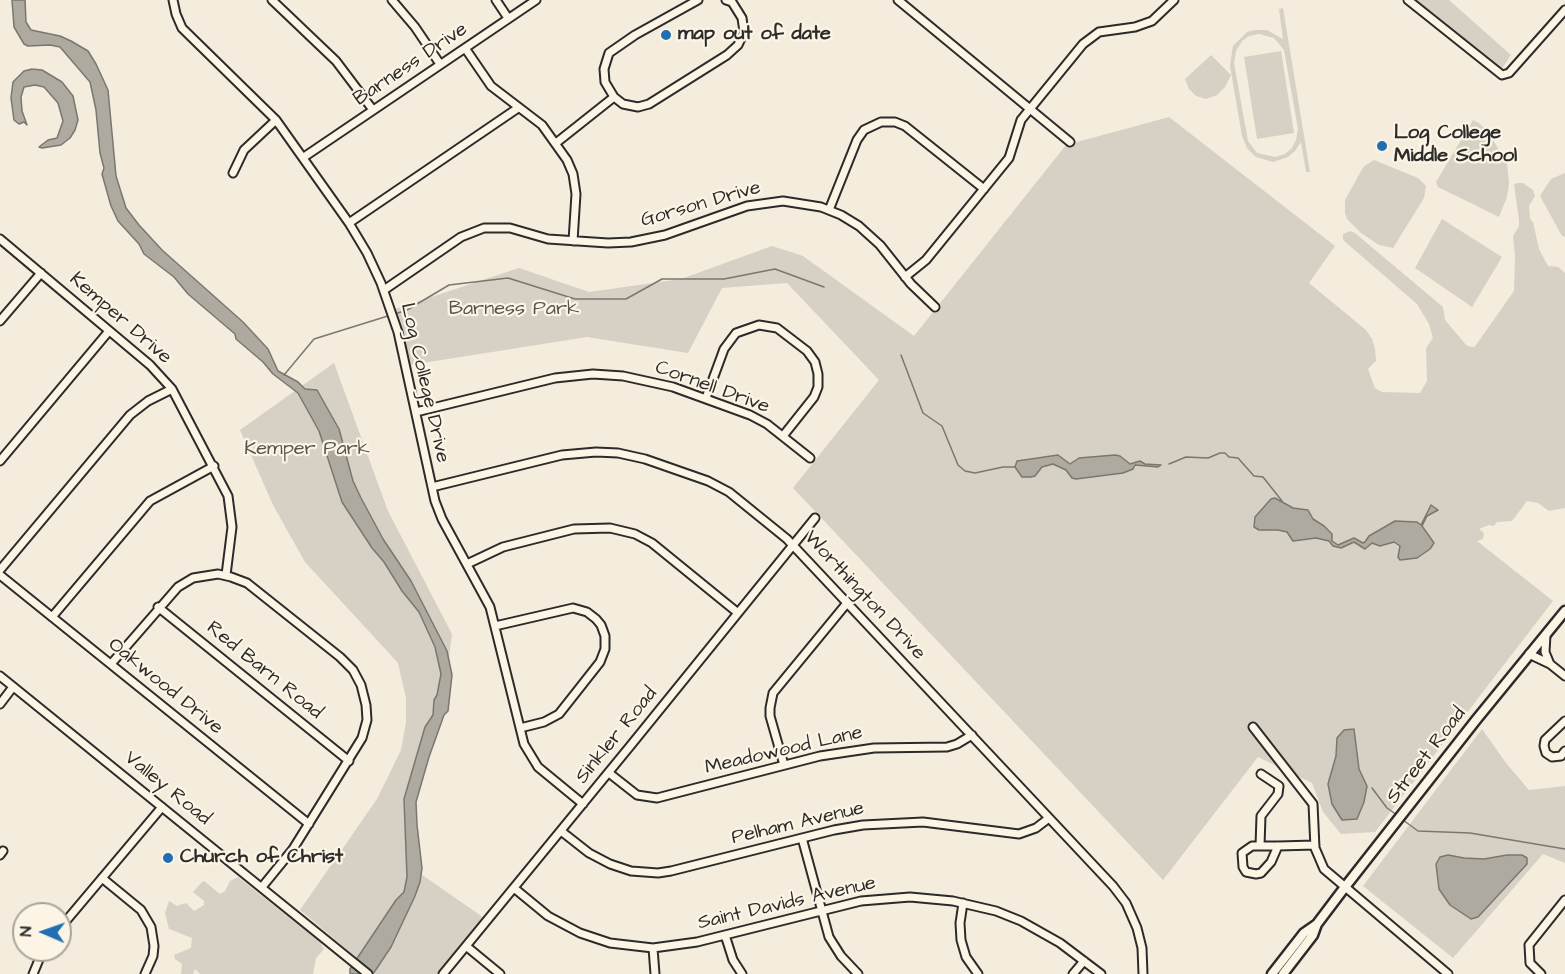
<!DOCTYPE html>
<html>
<head>
<meta charset="utf-8">
<style>
  body { margin:0 }
  #map { position:relative; width:1565px; height:974px; overflow:hidden; background:#f4edde; font-family:"Architects Daughter",sans-serif }
  canvas { display:block }
  .north { position:absolute; left:12px; top:902px; width:60px; height:60px; box-sizing:border-box; background:#fcf5e5; border:2px solid #a8a49b; border-radius:50%; rotate:272deg; font-size:16px; font-weight:700; line-height:24px; text-align:center; color:#2b2b2b }
  .north::after { content:''; display:block; margin:auto; width:21px; height:27px; background:#1f6fb2; clip-path:polygon(50% 0,100% 100%,50% 72%,0 100%) }
</style>
</head>
<body>
<div id="map">
<canvas width="1565" height="974"></canvas>
<div class="north">N</div>
</div>
<script>
const ctx = document.querySelector('canvas').getContext('2d');
ctx.lineJoin = 'round';
function fillPath(path, color) { ctx.fillStyle = color; ctx.fill(path, 'evenodd'); }
const shape = rows => new Path2D(rows.map(r => 'M' + r).join(''));
function stroke(path, color, width, dash) { ctx.strokeStyle = color; ctx.lineWidth = width; ctx.lineCap = dash ? 'butt' : 'round'; ctx.setLineDash(dash || []); ctx.stroke(path); }
function label(font, color, halo, rows, align = 'center') {
  ctx.font = font + ' "Architects Daughter",sans-serif'; ctx.lineWidth = 4.5; ctx.setLineDash([]); ctx.textBaseline = 'middle'; ctx.strokeStyle = halo; ctx.fillStyle = color; for (const [text, x, y, turn = 0] of rows) {
    ctx.save(); ctx.translate(x, y); ctx.rotate((+turn || 0) * Math.PI / 180); ctx.textAlign = isNaN(turn) ? turn : align; if (halo) ctx.strokeText(text, 0, 0); ctx.fillText(text, 0, 0); ctx.restore();
  }
}
fillPath(shape([
  [1413,0,1449,0,1511,55,1501,70],
  [1283,8,1310,172,1306,172,1301,142,1295,151,1288,157,1273,162,1256,157,1247,148,1242,136,1230,66,1233,46,1247,32,1255,30,1267,30,1283,39,1279,9],
  [1259,34,1274,38,1284,50,1298,129,1296,140,1292,148,1285,154,1275,157,1257,153,1248,141,1234,63,1236,51,1242,41,1249,36],
  [1281,51,1294,133,1257,139,1244,57],
  [1211,55,1231,75,1225,87,1217,95,1206,99,1196,96,1189,89,1185,79],
  [1169,117,1335,246,1309,283,1366,330,1372,339,1375,349,1376,361,1368,369,1375,388,1382,392,1420,393,1427,381,1426,348,1433,338,1429,324,1417,304,1343,240,1343,234,1350,231,1355,233,1443,307,1445,320,1467,346,1474,347,1476,345,1514,291,1515,256,1513,236,1519,226,1519,220,1514,185,1517,183,1523,183,1533,190,1535,196,1529,206,1530,219,1533,222,1539,249,1548,266,1558,267,1565,273,1565,508,1549,511,1538,503,1527,501,1512,521,1497,522,1494,526,1489,525,1479,529,1484,533,1483,539,1477,541,1553,601,1375,832,1341,834,1323,812,1312,783,1258,757,1163,880,793,488,879,380,787,283,722,288,688,353,587,337,410,365,395,309,519,268,589,292,681,279,772,246,803,256,914,336,1066,145],
  [1473,120,1479,123,1488,132,1507,163,1509,183,1507,197,1499,217,1438,187,1436,182],
  [1374,160,1418,178,1426,186,1424,198,1393,248,1379,245,1361,233,1347,219,1345,213,1345,200,1364,166],
  [1565,173,1565,237,1562,236,1540,196,1551,179],
  [1442,219,1502,257,1472,307,1415,268],
  [334,363,388,511,452,634,443,703,413,807,418,872,487,920,439,974,376,974,300,910,377,799,401,750,406,722,406,698,398,663,305,562,273,505,240,430],
  [1482,729,1506,763,1529,790,1565,786,1565,863,1543,854,1453,958,1363,886],
  [238,877,320,942,324,949,316,958,313,974,200,974,195,969,193,974,181,974,182,964,175,959,174,955,191,948,192,938,169,929,165,913,169,901,177,906,186,903,194,911,204,905,204,901,193,892,202,882,204,881,220,894,225,891,230,881]
]), '#d6d1c4');
const water = shape([
  [12,0,25,0,26,22,31,30,60,36,71,41,88,51,96,64,108,90,116,176,126,208,139,225,162,250,243,322,268,349,278,371,298,382,305,389,317,390,339,429,353,481,361,498,383,539,411,581,447,651,452,675,448,711,444,715,429,757,416,802,417,825,422,868,420,882,415,896,391,947,373,974,350,974,350,969,396,900,404,892,407,877,404,799,425,727,433,715,434,700,437,695,441,674,435,647,419,612,402,591,384,562,372,548,342,502,319,431,298,393,273,374,263,362,236,339,235,334,188,294,174,277,144,254,139,244,118,221,111,206,102,174,104,168,100,153,96,110,90,82,60,47,50,45,28,46,24,44,14,27,12,0],
  [32,69,42,70,62,82,73,96,78,120,75,130,70,138,61,145,42,148,39,147,48,140,57,138,63,121,58,103,44,87,35,85,24,87,21,97,22,111,27,125,24,122,19,124,14,120,11,98,13,82,24,71,32,69],
  [1058,455,1070,464,1079,458,1115,455,1120,456,1130,464,1140,461,1145,464,1161,465,1158,467,1135,465,1133,469,1123,473,1076,479,1072,478,1066,470,1053,464,1042,467,1035,476,1031,477,1022,477,1015,467,1017,461,1058,455],
  [1275,498,1293,508,1308,510,1313,519,1324,526,1332,534,1332,541,1338,545,1354,538,1363,543,1365,542,1369,536,1395,521,1417,522,1421,525,1431,505,1438,510,1427,516,1422,526,1434,543,1430,549,1417,558,1400,560,1398,557,1400,546,1394,542,1380,546,1372,543,1365,549,1354,542,1341,548,1333,546,1329,541,1316,538,1293,541,1287,532,1278,530,1259,530,1254,527,1255,517,1271,499,1275,498],
  [1354,729,1359,769,1367,786,1364,802,1357,819,1342,820,1332,804,1328,784,1336,756,1337,738,1344,730,1354,729],
  [1448,855,1464,858,1484,859,1507,855,1522,855,1527,858,1527,864,1478,917,1471,919,1450,905,1439,889,1436,864,1440,857,1448,855]
]);
fillPath(water, '#afaaa0');
stroke(water, '#7a7771', 1.5);
stroke(shape([
  [395,314,407,310,449,285,508,278,575,299,626,299,662,279,724,279,775,269,824,287],
  [901,355,923,413,942,426,958,465,965,471,975,473,1003,467,1015,467],
  [284,375,314,339,391,315],
  [1169,464,1186,457,1208,458,1220,453,1225,453,1229,457,1238,458,1254,476,1263,477,1282,501],
  [1372,788,1387,808,1397,815],
  [1403,820,1418,831,1470,833,1565,849]
]), '#7a7771', 1.5);
const minor = shape([
  [173,0,176,14,182,28,276,120,349,223,367,253,381,283,398,332,435,501,442,519,490,607,524,744,538,767,583,804],
  [272,0,336,61,373,110],
  [392,0,415,27,440,64],
  [496,0,508,18],
  [698,0,635,35,609,53,604,69,605,82,614,97,623,104,638,107,649,104,727,55,738,45,744,32,742,18,732,2,726,0],
  [898,0,1070,142],
  [1408,0,1502,75,1509,73,1565,10],
  [465,48,491,86,542,125,567,160,573,174,576,194,573,241],
  [556,143,614,97],
  [304,157,536,0],
  [233,173,244,150,276,120],
  [829,210,857,140,864,130,881,122,895,122,905,126,984,189],
  [349,223,518,108],
  [0,239,150,365,172,389,228,496,232,527,226,575],
  [905,277,926,260,1009,158,1021,120,1083,44,1099,32,1135,27,1152,21,1174,0],
  [384,290,461,237,484,228,510,228,548,239,608,243,631,242,665,235,747,206,783,201,821,207,841,215,859,226,880,245,911,284,935,307],
  [0,321,41,273],
  [706,398,724,349,736,333,759,325,777,328,807,351,815,362,818,374,818,387,814,397,783,436],
  [416,412,555,378,593,374,623,376,673,387,750,415,767,424,810,458],
  [0,461,109,331],
  [432,487,562,455,596,452,618,453,645,459,708,481,729,492,787,539,1113,886,1126,903,1137,928,1142,948,1143,974],
  [467,564,503,547,574,529,610,528,635,534,652,543,738,613],
  [0,570,130,415,148,401,172,389],
  [0,575,309,824],
  [158,607,349,761],
  [52,617,150,501,214,466],
  [495,626,573,608,587,612,596,619,601,625,605,636,605,649,600,662,559,714,544,722,520,728],
  [1546,635,1545,652,1550,664],
  [1529,654,1550,664,1565,676],
  [111,664,178,587,193,578,218,574,231,577,247,583,340,657,353,670,361,685,366,705,367,720,362,738,293,849,262,887],
  [0,676,368,974],
  [0,704,13,687],
  [1565,721,1545,740,1544,746,1546,753,1552,757,1561,756,1565,751],
  [1253,727,1313,804,1315,848,1324,869,1448,974],
  [784,765,770,716,770,708,773,693,847,603],
  [609,773,637,795,657,798,820,756,874,748,947,747,957,744,972,735],
  [561,831,589,853,610,864,631,871,658,873,671,871,834,830,863,825,923,822,1019,834,1036,828,1049,818],
  [802,838,829,937,841,956,858,974],
  [1260,846,1261,816,1278,794,1279,786,1261,774],
  [1278,846,1271,862,1261,873,1256,874,1246,872,1243,867,1242,853,1252,846,1278,846,1315,845],
  [0,855,3,851],
  [102,878,141,910,151,927,154,946,153,956,145,974],
  [514,888,548,916,580,933,610,943,653,948,697,942,861,901,910,897,953,901,996,911,1021,921,1060,943,1101,974],
  [963,903,960,923,961,940,966,957,978,974],
  [60,928,162,807],
  [725,935,733,960,742,974],
  [466,946,500,974],
  [653,948,655,974],
  [33,974,43,950],
  [443,974,631,745,815,518],
  [1073,974,1084,961],
  [1541,974,1530,963,1529,945,1565,900]
]);
const major = shape([
  [1272,974,1304,933,1317,924],
  [1283,974,1313,935,1317,924,1345,887,1476,720,1565,611]
]);
stroke(minor, '#2b2b2b', 11);
stroke(major, '#2b2b2b', 13);
stroke(minor, '#fcf5e5', 7);
stroke(major, '#fcf5e5', 8);
for (const [x, y, r, color] of [
  [666,35,6,"#1f6fb2"],
  [1382,146,6,"#1f6fb2"],
  [168,858,6,"#1f6fb2"]
]) { const dot = new Path2D(); dot.arc(x, y, r, 0, 2 * Math.PI); ctx.fillStyle = color; ctx.fill(dot); stroke(dot, '#fcf5e5', 2); }
label('bold 20px', '#2b2b2b', '#fcf5e5', [
  ["map out of date",678,35],
  ["Log College",1394,134],
  ["Middle School",1394,157],
  ["Church of Christ",180,858]
], 'left');
label('20px', '#2b2b2b', '#fcf5e5', [
  ["Barness Drive",411,65,-34],
  ["Gorson Drive",701,205,-16],
  ["Kemper Drive",120,319,41],
  ["Log College Drive",424,383,77],
  ["Cornell Drive",712,388,20],
  ["Worthington Drive",864,596,47],
  ["Red Barn Road",264,671,39],
  ["Oakwood Drive",165,687,39],
  ["Sinkler Road",617,736,-51],
  ["Meadowood Lane",784,751,-13],
  ["Street Road",1427,756,-52],
  ["Valley Road",167,789,39],
  ["Pelham Avenue",798,824,-13],
  ["Saint Davids Avenue",787,904,-13]
]);
label('20px', '#565451', '#fcf5e5', [
  ["Barness Park",514,310],
  ["Kemper Park",307,450]
]);
</script>
</body>
</html>
